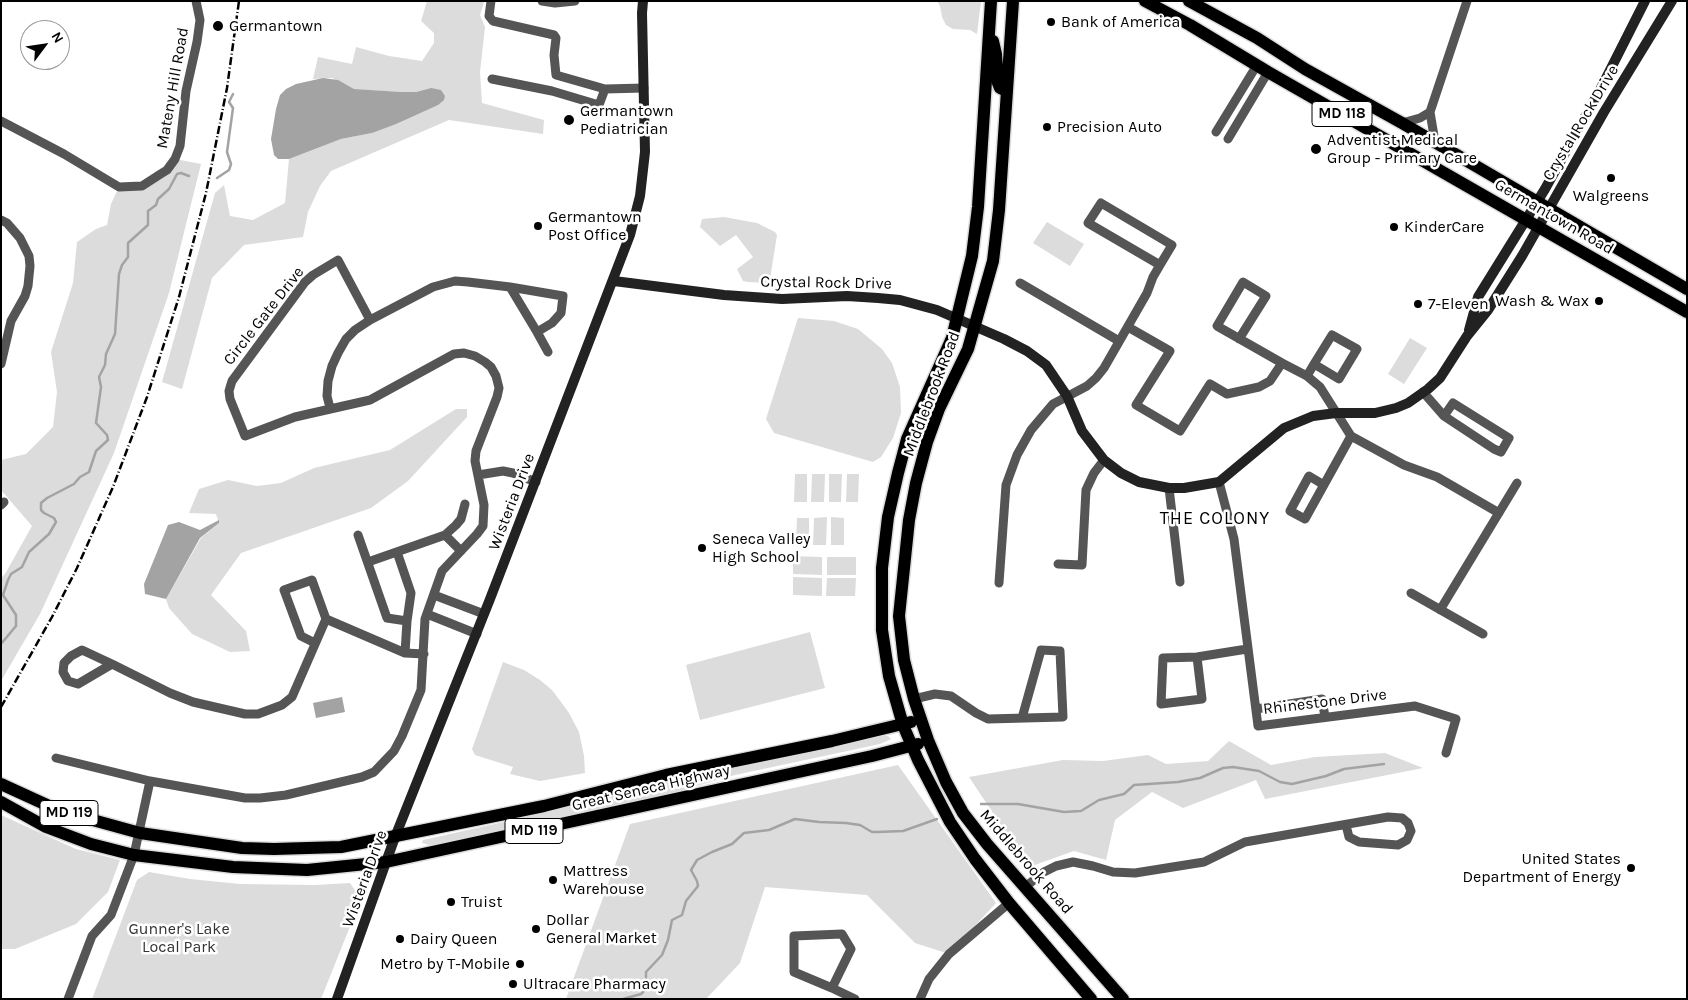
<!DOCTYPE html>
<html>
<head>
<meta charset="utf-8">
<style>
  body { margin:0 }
  #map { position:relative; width:1688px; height:1000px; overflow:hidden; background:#fff; font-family:Karla,sans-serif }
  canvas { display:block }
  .frame { position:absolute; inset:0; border:2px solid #000; pointer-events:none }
  .north { position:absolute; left:20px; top:20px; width:50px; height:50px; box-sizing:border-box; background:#fff; border:1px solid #999; border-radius:50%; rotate:59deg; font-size:14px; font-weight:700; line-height:20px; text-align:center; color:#000 }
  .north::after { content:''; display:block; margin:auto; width:18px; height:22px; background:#000; clip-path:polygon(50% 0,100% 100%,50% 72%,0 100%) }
</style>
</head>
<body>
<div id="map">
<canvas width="1688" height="1000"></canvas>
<div class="frame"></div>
<div class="north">N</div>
</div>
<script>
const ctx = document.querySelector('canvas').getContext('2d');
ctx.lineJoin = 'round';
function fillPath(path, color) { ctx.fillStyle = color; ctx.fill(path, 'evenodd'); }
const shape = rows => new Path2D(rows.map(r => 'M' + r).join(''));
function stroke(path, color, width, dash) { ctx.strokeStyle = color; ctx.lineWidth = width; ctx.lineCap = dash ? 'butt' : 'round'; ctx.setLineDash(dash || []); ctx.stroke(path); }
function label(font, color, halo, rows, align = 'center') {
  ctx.font = font + ' Karla,sans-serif'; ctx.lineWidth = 5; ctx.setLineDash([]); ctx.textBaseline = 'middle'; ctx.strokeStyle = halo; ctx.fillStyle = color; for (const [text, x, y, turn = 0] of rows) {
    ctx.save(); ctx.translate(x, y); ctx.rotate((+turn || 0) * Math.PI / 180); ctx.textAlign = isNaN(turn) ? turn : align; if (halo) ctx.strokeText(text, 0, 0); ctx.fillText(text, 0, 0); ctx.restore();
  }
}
fillPath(shape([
  [427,1,484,2,480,15,485,27,480,72,482,103,544,120,543,134,449,120,331,171,320,186,308,212,303,237,244,245,212,278,182,389,162,382,215,193,224,185,230,216,253,220,285,203,289,159,341,139,372,133,431,88,416,92,401,92,363,90,354,89,332,78,313,79,318,57,352,64,356,47,389,56,422,61,434,43,434,33,421,21],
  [937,1,981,1,977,34,970,30,953,29,946,25,942,17,940,6],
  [175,159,201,164,169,293,114,453,40,614,1,681,1,578,5,574,32,526,1,490,1,460,26,454,53,427,57,392,51,352,73,283,77,242,96,229,107,225,111,204,119,187,142,185],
  [724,217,757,223,775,232,777,235,770,279,766,283,748,282,743,281,737,269,753,257,736,235,720,246,700,227,702,219],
  [1047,222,1084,244,1070,266,1033,243],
  [798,318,834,321,858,329,882,349,892,363,900,387,901,413,893,438,881,457,873,462,774,433,766,419],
  [1410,338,1427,348,1404,384,1388,374],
  [456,409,467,409,467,417,408,481,371,508,241,553,211,595,246,631,250,651,230,652,192,634,169,608,166,599,201,538,219,523,216,514,189,513,199,489,228,480,257,486,281,483,314,468,390,450],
  [795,474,807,474,807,502,794,502],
  [812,474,825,474,824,502,811,502],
  [829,474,842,474,841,502,829,502],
  [847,474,859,474,858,502,846,502],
  [827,517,826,545,813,545,814,518],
  [831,517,844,518,844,545,831,545],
  [797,518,809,518,809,545,796,545],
  [793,556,822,557,822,575,793,574],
  [827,557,856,557,856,575,827,575],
  [793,577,822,578,822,596,793,595],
  [827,578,856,578,855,596,826,596],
  [810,632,825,688,700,720,686,665],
  [503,662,524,670,540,680,552,690,561,702,569,713,579,732,584,756,585,773,540,781,510,774,513,767,475,755,472,749],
  [883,736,888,736,891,739,880,744,735,775,665,795,438,844,429,845,422,843,423,840,517,819,567,804],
  [1229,741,1271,765,1315,757,1385,753,1423,768,1265,799,1256,780,1183,808,1152,792,1115,820,1106,860,1074,851,1029,867,969,777,1063,760,1103,761,1148,755,1166,764,1208,761],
  [898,765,996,903,949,954,915,943,867,895,765,887,740,963,706,999,566,999,630,824],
  [1,815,76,849,120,860,108,892,76,924,15,949,1,949],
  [149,872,190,879,240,884,315,885,350,883,361,899,321,999,92,999,137,880]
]), '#dcdcdc');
fillPath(shape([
  [323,78,338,80,354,89,401,92,416,92,431,88,441,90,445,96,444,100,438,105,396,124,372,133,341,139,289,159,278,159,274,155,271,139,276,109,280,95,286,89,296,84],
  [219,520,219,523,200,538,166,599,145,594,144,584,168,525,179,522,200,530],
  [342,697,345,712,316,718,313,703]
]), '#a3a3a3');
stroke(shape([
  [217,178,229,170,231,164,227,152,233,108,229,102,233,94],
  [1,644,16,626,16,615,3,595,8,580,11,574,22,567,29,552,49,534,56,522,54,518,44,513,41,510,41,503,47,498,74,484,80,477,89,472,96,451,108,440,107,435,96,423,101,387,99,377,105,365,106,354,115,334,119,274,122,265,128,257,128,243,148,225,148,211,156,205,158,199,169,189,177,174,181,173,189,176],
  [981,804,1018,804,1064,812,1081,811,1099,800,1124,794,1134,785,1178,782,1200,778,1223,768,1233,767,1259,771,1280,782,1292,784,1326,776,1344,769,1384,764],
  [623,999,641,994,646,989,646,972,662,955,668,940,672,920,682,915,686,901,698,886,697,881,691,870,697,860,712,852,732,844,744,833,769,830,795,819,819,822,846,823,860,825,872,832,877,832,903,831,937,819]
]), '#a3a3a3', 2.5);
const primary = shape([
  [991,1,978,207,972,256,952,338,907,439,898,473,888,517,882,568,882,630,889,676,903,725,918,760,950,822,975,859,1009,903,1091,999],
  [1013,1,999,210,993,261,968,349,939,409,927,442,916,483,909,520,899,616,904,660,914,699,928,740,946,782,963,813,987,844,1123,999],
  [1145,1,1190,25,1268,72,1687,312],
  [1189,1,1257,38,1305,69,1402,123,1687,289],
  [993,41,996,54,998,83,1000,88,1006,91],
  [1,784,60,811,140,833,242,848,274,849,341,847,544,806,666,775,832,741,911,722],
  [1,802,46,827,91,844,134,855,233,867,307,870,386,862,872,756,918,744]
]);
stroke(primary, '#dbdbdb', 15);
stroke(shape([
  [491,1,489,16,493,21,554,35,556,38,554,55,556,75,605,89,644,88],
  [542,1,555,3,575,1],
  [492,79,552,91,599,105,605,89],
  [1,121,64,154,119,187,142,186,159,175,167,170,175,159,180,146,186,91,197,42,200,20,196,1],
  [1402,123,1420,118,1430,112],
  [1216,132,1257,65],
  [1228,139,1268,72],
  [1435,142,1430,112,1467,1],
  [1,220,7,223,20,238,29,256,30,266,28,286,25,296,11,321,1,364],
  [1020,283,1119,341],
  [370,320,433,287,455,281,468,282,510,287,563,296,561,313,552,323,537,332,510,287],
  [1128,327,1170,351,1136,405,1180,431,1210,384,1227,394,1259,387,1270,381,1282,363,1307,376,1320,387,1351,436,1404,465,1437,477,1499,513],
  [537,332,548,352],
  [1239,339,1266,296,1243,282,1217,326,1282,363],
  [1307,376,1314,364,1332,335,1357,349,1339,379,1314,364],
  [1423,392,1444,416,1494,449,1501,452,1509,438,1453,403,1444,416],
  [478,475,503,471,513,473,536,482],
  [1219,482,1234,539,1258,726,1415,706,1456,719,1446,753],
  [1324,485,1309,476,1290,511,1305,519,1351,436],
  [1169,488,1180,582],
  [1,505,4,502],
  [358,535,387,618,407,621,405,653],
  [445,535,461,551],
  [397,552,411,593,407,621],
  [368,562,445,535,456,525,461,519,465,504],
  [1058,564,1082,565,1086,490,1094,473,1104,460],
  [999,583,1006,485,1017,455,1031,430,1053,404,1087,386,1096,378,1104,368,1147,293,1153,277,1160,265,1172,245,1101,203,1088,223,1160,265],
  [1411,593,1483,634],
  [434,595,484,614],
  [1440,610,1517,483],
  [427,614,477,634],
  [315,643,301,636,284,590,312,580,326,619],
  [1197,657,1202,699,1161,704,1163,658,1197,657,1247,649],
  [112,664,78,684,68,681,63,672,64,663,71,656,82,650,112,664,170,693,193,702,245,714,258,714,282,705,292,697,326,619,405,653,424,654],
  [914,699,935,694,951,696,976,713,988,719,1063,717,1060,651,1041,650,1022,718],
  [1256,709,1322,699,1325,717],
  [56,758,150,781,134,855,111,915,92,936,68,999],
  [150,781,245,798,260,798,286,795,362,777,374,772,394,751,402,736,421,690,425,619,442,571,477,534,483,526,484,505,475,461,476,451,497,397,499,388,496,376,491,367,485,362,475,356,464,353,454,354,370,400,295,417,245,436,230,399,229,391,232,381,305,282,313,275,338,260,370,320,355,330,346,339,338,353,332,366,328,381,327,396,330,408],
  [1025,887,1044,872,1056,866,1073,862,1093,866,1113,872,1135,873,1204,862,1245,842,1388,817,1402,818,1408,823,1411,831,1407,840,1398,845,1359,842,1349,837,1346,825],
  [832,988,851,949,842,934,794,936,794,972,832,988,855,999],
  [920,999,929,979,949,954,1009,903]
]), '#555', 9);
stroke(shape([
  [614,281,724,295,782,299,847,296,878,298,900,300,937,310,1004,339,1027,351,1046,365,1067,396,1082,431,1104,460,1121,473,1139,482,1169,488,1184,488,1219,482,1284,428,1313,416,1336,413,1375,413,1396,408,1408,403,1428,389,1440,378,1467,336,1488,310,1522,256,1604,112,1672,1],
  [1469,330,1478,297,1545,189,1600,90,1645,1],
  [337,999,395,837,490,599,630,235,640,196,645,152,642,13,643,1]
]), '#222', 10);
stroke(primary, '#000', 12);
stroke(shape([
  [1,707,52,617,77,568,113,487,147,397,179,297,206,193,227,88,239,1]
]), '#000', 2.5, [8, 2.5, 1, 2.5]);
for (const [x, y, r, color] of [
  [1051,22,5,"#000"],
  [218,26,6,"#000"],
  [569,120,6,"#000"],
  [1047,127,5,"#000"],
  [1316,149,6,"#000"],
  [1611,178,5,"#000"],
  [538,226,5,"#000"],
  [1394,227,5,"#000"],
  [1599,301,5,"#000"],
  [1418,304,5,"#000"],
  [702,548,5,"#000"],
  [1631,868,5,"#000"],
  [553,880,5,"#000"],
  [451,902,5,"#000"],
  [536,929,5,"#000"],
  [400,939,5,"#000"],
  [520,964,5,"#000"],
  [513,984,5,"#000"]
]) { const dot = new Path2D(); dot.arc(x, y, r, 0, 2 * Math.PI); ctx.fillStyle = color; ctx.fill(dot); stroke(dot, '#fff', 2); }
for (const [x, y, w] of [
  [1342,114,60],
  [69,813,58],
  [534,831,58]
]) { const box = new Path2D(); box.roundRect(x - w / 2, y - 12.5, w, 25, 4); ctx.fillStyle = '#fff'; ctx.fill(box); stroke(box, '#000', 1); }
label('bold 15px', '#000', null, [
  ["MD 118",1342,114],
  ["MD 119",69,813],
  ["MD 119",534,831]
]);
label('16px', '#000', '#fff', [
  ["Bank of America",1061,22],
  ["Germantown",229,26],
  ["Germantown",580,111],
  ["Pediatrician",580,129],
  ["Precision Auto",1057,127],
  ["Adventist Medical",1327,140],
  ["Group - Primary Care",1327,158],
  ["Walgreens",1611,196,"center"],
  ["Germantown",548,217],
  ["Post Office",548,235],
  ["KinderCare",1404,227],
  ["Wash & Wax",1589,301,"right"],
  ["7-Eleven",1428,304],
  ["Seneca Valley",712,539],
  ["High School",712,557],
  ["United States",1621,859,"right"],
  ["Department of Energy",1621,877,"right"],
  ["Mattress",563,871],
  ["Warehouse",563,889],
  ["Truist",461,902],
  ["Dollar",546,920],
  ["General Market",546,938],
  ["Dairy Queen",410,939],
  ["Metro by T-Mobile",510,964,"right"],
  ["Ultracare Pharmacy",523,984]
], 'left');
label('16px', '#000', '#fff', [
  ["Mateny Hill Road",173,88,-80],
  ["Crystal Rock Drive",1581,123,-59],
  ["Germantown Road",1554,217,30],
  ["Crystal Rock Drive",826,283,1],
  ["Circle Gate Drive",264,316,-52],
  ["Middlebrook Road",932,394,-69],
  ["Wisteria Drive",512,502,-69],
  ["Rhinestone Drive",1325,702,-7],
  ["Great Seneca Highway",651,788,-13],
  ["Middlebrook Road",1026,862,49],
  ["Wisteria Drive",365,879,-70]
]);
label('16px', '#333', '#fff', [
  ["Gunner's Lake",179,929],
  ["Local Park",179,947]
]);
ctx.letterSpacing = '1px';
label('18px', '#000', '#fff', [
  ["THE COLONY",1215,519]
]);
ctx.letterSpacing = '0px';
</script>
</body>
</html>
